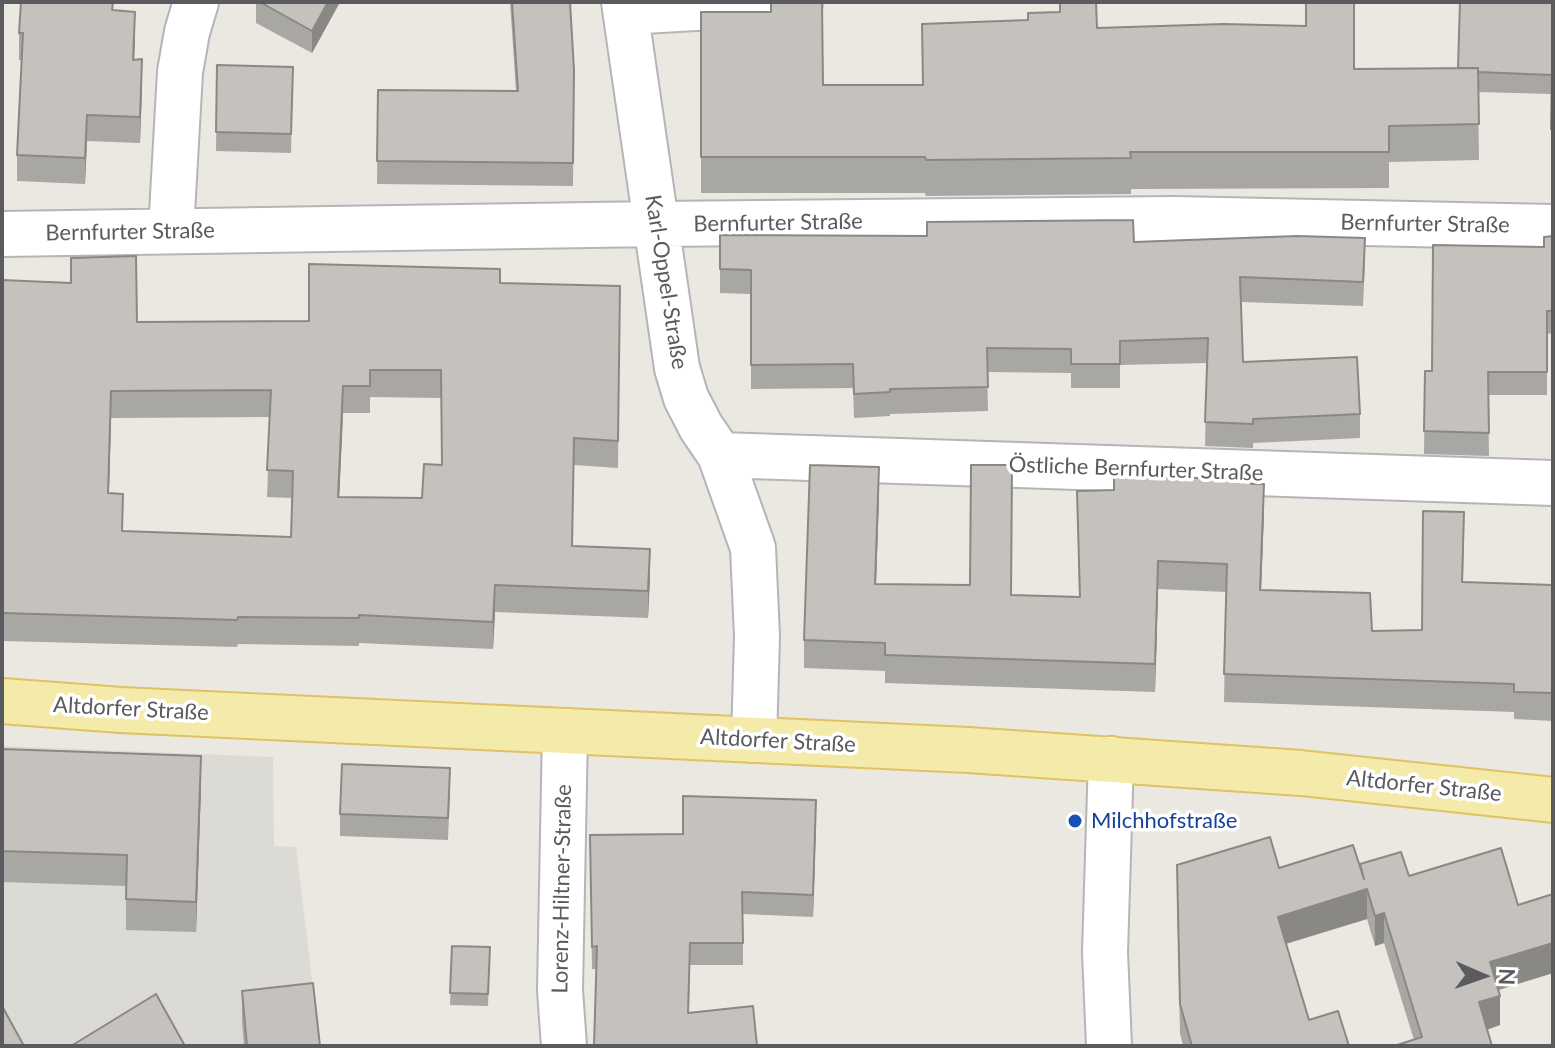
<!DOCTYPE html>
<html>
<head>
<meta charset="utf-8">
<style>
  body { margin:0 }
  #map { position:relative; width:1555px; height:1048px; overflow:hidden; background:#eae8e0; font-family:Lato,sans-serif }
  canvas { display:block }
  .frame { position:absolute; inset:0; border:4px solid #595b5f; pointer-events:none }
  .north { position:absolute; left:1443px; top:936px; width:80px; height:80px; -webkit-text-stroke:6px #fff; paint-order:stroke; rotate:92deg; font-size:22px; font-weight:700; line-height:32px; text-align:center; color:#595b5f }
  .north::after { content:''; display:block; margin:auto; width:28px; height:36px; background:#595b5f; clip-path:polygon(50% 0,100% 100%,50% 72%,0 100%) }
</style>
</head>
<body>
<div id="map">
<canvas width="1555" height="1048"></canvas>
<div class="frame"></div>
<div class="north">N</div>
</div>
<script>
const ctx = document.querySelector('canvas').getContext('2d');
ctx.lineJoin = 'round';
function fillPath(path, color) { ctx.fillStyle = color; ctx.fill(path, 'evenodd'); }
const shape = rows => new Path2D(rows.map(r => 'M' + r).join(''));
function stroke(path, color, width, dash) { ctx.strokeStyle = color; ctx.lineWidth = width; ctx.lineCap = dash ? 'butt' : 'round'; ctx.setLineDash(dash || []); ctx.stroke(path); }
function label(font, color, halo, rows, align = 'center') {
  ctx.font = font + ' Lato,sans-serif'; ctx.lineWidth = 7; ctx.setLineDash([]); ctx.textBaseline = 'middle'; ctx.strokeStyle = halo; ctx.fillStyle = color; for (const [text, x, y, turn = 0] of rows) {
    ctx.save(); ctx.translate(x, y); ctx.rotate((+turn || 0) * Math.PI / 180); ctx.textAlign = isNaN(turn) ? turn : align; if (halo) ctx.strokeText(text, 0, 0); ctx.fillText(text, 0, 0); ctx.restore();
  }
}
fillPath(shape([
  [2,746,273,757,274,846,296,847,320,1046,2,1046]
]), '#dcdad5');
const minor = shape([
  [624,2,677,368,686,398,701,427,720,455,753,548,757,636,754,740],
  [626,12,800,2],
  [171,231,180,72,187,32,196,2],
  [2,234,656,224,1174,219,1553,227],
  [720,455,1553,483],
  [564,1046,560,990,565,731],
  [1109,1046,1105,952,1111,759]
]);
const major = shape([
  [2,701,121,710,968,750,1301,773,1553,800]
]);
stroke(minor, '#b3b5b9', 48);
stroke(major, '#dfc264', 48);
stroke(minor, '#fff', 44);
stroke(major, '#f4ebab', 44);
fillPath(shape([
  [256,2,340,2,312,53,256,23],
  [510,2,570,2,574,70,573,186,377,184,378,90,516,91],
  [1059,2,1096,2,1097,28,1354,69,1458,68,1553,2,1553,149,1551,149,1551,94,1478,92,1479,160,1389,162,1389,188,1131,189,1131,194,926,196,925,193,701,193,701,12,823,85,922,85,922,24,1028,20,1059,12],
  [114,11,135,38,134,60,142,86,140,143,87,141,85,184,17,181,17,155,22,60,19,60,19,33],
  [217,65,293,67,291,153,216,151],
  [1553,236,1553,333,1547,334,1547,395,1488,395,1489,456,1424,454,1425,371,1432,371],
  [1134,242,1365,262,1363,306,1241,302,1243,362,1360,414,1360,438,1253,443,1253,448,1205,446,1207,363,1120,365,1120,388,1071,388,1071,373,987,372,988,411,890,414,890,416,854,418,853,388,751,389,751,294,720,293,720,269],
  [2,280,137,322,309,321,500,283,620,286,618,468,574,465,572,546,650,577,648,618,495,612,493,649,359,643,359,646,238,644,237,647,3,641,3,644,2,644],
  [370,397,441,398,442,465,422,498,339,497,343,413,370,413],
  [270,417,267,497,292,498,291,537,123,531,109,493,111,418],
  [1252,484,1264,512,1261,590,1372,631,1422,630,1464,540,1463,582,1553,585,1553,721,1514,719,1514,712,1224,702,1226,592,1158,589,1155,692,885,683,885,671,804,668,804,640,879,495,876,584,1011,595,1079,597,1077,491,1114,490],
  [2,749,201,787,196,932,126,930,126,886,2,882],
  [450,791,448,840,340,836,340,814],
  [816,822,813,917,743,914,743,965,690,965,689,1013,757,1046,597,969,592,969,590,835,683,834],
  [1360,866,1409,876,1518,905,1553,894,1553,973,1499,990,1500,1025,1487,1030,1414,1040,1384,943,1375,946,1367,919,1286,944,1309,1020,1349,1046,1183,1046,1180,1033,1177,895,1279,868],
  [452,946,490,947,488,1006,450,1005],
  [242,991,320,1046,244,1046,242,1022]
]), '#a9a7a3');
fillPath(shape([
  [328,2,340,2,312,53,312,31],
  [135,12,135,38,133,86,133,60],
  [142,59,142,86,140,143,140,117],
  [87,115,87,141,85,184,85,158],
  [343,386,343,413,338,524,338,497],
  [111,391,111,418,108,520,108,493],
  [879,467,879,495,875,612,875,584],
  [1264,484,1264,512,1260,618,1260,590],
  [650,549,650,577,648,618,648,591],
  [1158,561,1158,589,1155,692,1155,664],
  [495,585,495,612,493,649,493,622],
  [201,756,201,787,196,932,196,902],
  [816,800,816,822,813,917,813,895],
  [1367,889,1367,919,1278,946,1278,917],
  [1384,913,1384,943,1375,946,1375,916],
  [1553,943,1553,973,1490,992,1490,962],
  [1500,996,1500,1025,1479,1032,1479,1002]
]), '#8a8884');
const building = shape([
  [21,2,113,2,112,10,135,12,133,60,142,59,140,117,87,115,85,158,17,155,23,33,19,33,21,2],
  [260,2,328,2,312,31,260,2],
  [512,2,570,2,574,70,573,163,377,161,378,90,518,91,512,2],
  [771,2,822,2,823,85,923,85,922,24,1028,20,1028,13,1060,12,1060,2,1096,2,1097,28,1224,24,1306,26,1306,2,1354,2,1354,69,1478,68,1479,124,1389,126,1389,152,1130,152,1131,158,926,160,925,157,701,157,701,12,771,12,771,2],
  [1460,2,1553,2,1553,129,1551,129,1552,75,1478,72,1478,68,1458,68,1460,2],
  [217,65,293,67,291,134,216,132,217,65],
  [1133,220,1134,242,1297,236,1365,238,1363,282,1240,277,1243,362,1357,357,1360,414,1253,419,1253,424,1205,422,1208,338,1120,341,1120,364,1071,364,1071,349,987,348,988,387,890,389,890,392,854,394,853,364,751,365,751,270,720,269,720,235,927,236,927,222,1133,220],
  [1553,236,1553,311,1547,311,1547,372,1488,372,1489,433,1424,431,1425,371,1432,371,1433,245,1544,247,1544,237,1553,236],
  [136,256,137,322,309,321,309,264,500,269,500,283,620,286,618,441,574,438,572,546,650,549,648,591,495,585,493,622,359,615,359,618,238,617,237,620,3,613,3,617,2,617,2,280,71,283,71,258,136,256],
  [370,370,441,370,442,465,424,464,422,498,338,497,343,386,370,386,370,370],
  [271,390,267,470,293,471,291,537,122,531,123,494,108,493,111,391,271,390],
  [810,465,879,467,875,584,970,585,971,465,1012,465,1011,595,1080,597,1077,491,1114,490,1114,477,1203,478,1203,468,1252,470,1251,484,1264,484,1260,590,1370,593,1372,631,1422,630,1423,511,1464,512,1462,582,1553,585,1553,693,1514,692,1514,684,1224,674,1227,564,1158,561,1155,664,885,655,885,643,804,640,810,465],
  [2,749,201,756,196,902,126,899,127,855,2,851,2,749],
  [342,764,450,768,448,818,340,814,342,764],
  [683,796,816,800,813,895,742,892,743,943,690,943,688,1013,753,1006,757,1046,594,1046,597,946,592,947,590,835,683,834,683,796],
  [1270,837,1279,868,1353,845,1364,879,1360,864,1401,852,1409,876,1501,848,1518,905,1553,894,1553,943,1490,962,1500,996,1479,1002,1492,1046,1394,1046,1422,1037,1384,913,1375,916,1367,889,1278,917,1309,1020,1338,1011,1349,1046,1192,1046,1180,1004,1177,865,1270,837],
  [452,946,490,947,488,994,450,993,452,946],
  [313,983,320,1046,247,1046,242,991,313,983],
  [156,994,185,1046,71,1046,156,994],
  [2,1006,24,1046,2,1046,2,1006]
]);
fillPath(building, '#c5c2bd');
stroke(building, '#8a8884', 2);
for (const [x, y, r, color] of [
  [1075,821,8,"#1a4fb4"]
]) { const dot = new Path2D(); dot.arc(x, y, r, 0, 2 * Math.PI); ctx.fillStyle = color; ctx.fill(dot); stroke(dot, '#fff', 3); }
label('22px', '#595b5f', '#fff', [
  ["Bernfurter Straße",778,223,-1],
  ["Bernfurter Straße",1425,224,1],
  ["Bernfurter Straße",130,232,-1],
  ["Karl-Oppel-Straße",666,282,81],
  ["Östliche Bernfurter Straße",1136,469,2],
  ["Altdorfer Straße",131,709,3],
  ["Altdorfer Straße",778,741,3],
  ["Altdorfer Straße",1424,786,6],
  ["Lorenz-Hiltner-Straße",562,889,-89]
]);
label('22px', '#164399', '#fff', [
  ["Milchhofstraße",1091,821]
], 'left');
</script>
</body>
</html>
